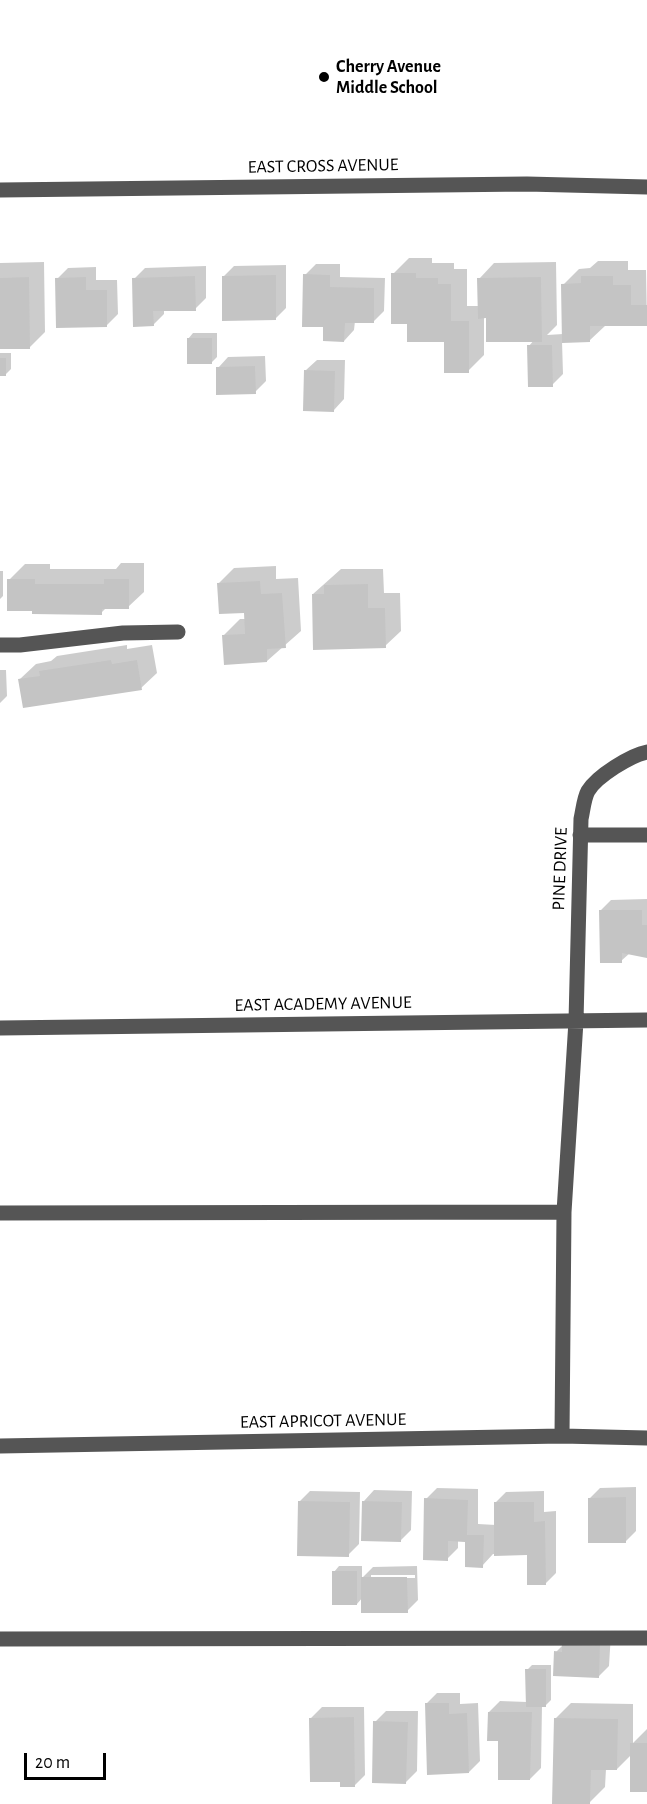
<!DOCTYPE html>
<html>
<head>
<meta charset="utf-8">
<style>
  body { margin:0 }
  #map { position:relative; width:647px; height:1804px; overflow:hidden; background:#fff; font-family:"Alegreya Sans",sans-serif }
  canvas { display:block }
  .scale { position:absolute; left:24px; top:1753px; width:82px; height:27px; box-sizing:border-box; border:3px solid #000; border-top:0; padding-left:8px; font-size:18px; line-height:21px; white-space:nowrap; color:#000; -webkit-text-stroke:4px #fff; paint-order:stroke }
</style>
</head>
<body>
<div id="map">
<canvas width="647" height="1804"></canvas>
<div class="scale">20 m</div>
</div>
<script>
const c = document.querySelector('canvas').getContext('2d');
c.lineJoin = 'round';
function fillPath(path, color) {
  c.fillStyle = color;
  c.fill(path, 'evenodd');
}
function trace(path, color, width, dash) {
  c.strokeStyle = color;
  c.lineWidth = width;
  c.lineCap = dash ? 'butt' : 'round';
  c.setLineDash(dash || []);
  c.stroke(path);
}
function write(font, color, halo, rows, align = 'center') {
  c.font = font + ' "Alegreya Sans",sans-serif';
  c.lineWidth = 5;
  c.setLineDash([]);
  c.textBaseline = 'middle';
  c.strokeStyle = halo;
  c.fillStyle = color;
  for (const [text, x, y, turn = 0] of rows) {
    c.save();
    c.translate(x, y);
    c.rotate((+turn || 0) * Math.PI / 180);
    c.textAlign = isNaN(turn) ? turn : align;
    if (halo) c.strokeText(text, 0, 0);
    c.fillText(text, 0, 0);
    c.restore();
  }
}
fillPath(new Path2D(`
  M409,258H432V263H454V269H467V306H479V279L494,263L556,262L557,325L547,335L563,334V285L579,269L590,268L598,261H628V270H646L647,324L606,325L589,341H562L563,374L552,385L529,346L534,340L487,317H484V355L468,371L446,341L409,322L393,274Z
  M44,262L45,332L29,348H0V263Z
  M316,264H340V277L385,278L384,311L373,322L355,321L354,330L344,341L325,326L305,275Z
  M286,265V308L275,319L223,277L234,266Z
  M206,266V298L195,309L164,310V314L153,325L134,279L145,268Z
  M96,267V280H117L118,314L107,325L57,279L68,268Z
  M193,333H217V357L212,362L188,339Z
  M0,353H11V369L6,374L0,375Z
  M265,356L266,381L255,392L218,368L228,357Z
  M317,360H345L344,399L334,410L306,370Z
  M121,563H144V592L128,607H107L101,613L33,609L9,580L25,564H50V569H116Z
  M276,566V579L298,578L301,631L267,661L224,635L240,619H246L245,611L218,584L234,568Z
  M341,569H383L384,593H400L401,631L385,646L313,594Z
  M0,571H3V596L0,599Z
  M127,645V649L152,645L157,673L141,688L20,679L36,664L51,661L57,656Z
  M0,670H6L7,696L0,703Z
  M647,899V957L630,953L621,961L600,911L611,900Z
  M636,1487V1531L626,1541L589,1499L600,1488Z
  M437,1488L478,1489V1524L496,1525L495,1503L506,1492L544,1491V1512L556,1511V1573L545,1584L528,1554H493L482,1566L467,1540H458V1548L447,1559L426,1499Z
  M374,1490L412,1491L411,1530L400,1541L364,1501Z
  M310,1491L360,1492L359,1544L348,1555L299,1502Z
  M339,1566H362V1578L373,1567L417,1566L418,1600L407,1611L363,1597L357,1604L334,1572ZM371,1575H415V1578H371Z
  M611,1633L609,1666L598,1677L556,1652L564,1644Z
  M532,1665H551V1700L546,1705H542L541,1768L530,1779L500,1740L489,1712L500,1701L527,1702V1670Z
  M437,1693H460V1704L478,1703L480,1761L469,1772L426,1704Z
  M571,1703L633,1704V1743L647,1729V1791L632,1754L617,1769H606L605,1787L589,1803L555,1719Z
  M322,1707H364L365,1775L354,1786L341,1780L311,1718Z
  M386,1711H418L417,1771L406,1782L375,1722Z`), '#0003');
fillPath(new Path2D(`
  M391,273H416V278H438V284H451V321H469V373H444V342H407V324H391Z
  M303,274L330,275V287L374,288V323H345L344,342L323,341V327H302Z
  M276,275V320L222,321V276Z
  M195,276L196,311H153L154,326L133,327L132,278Z
  M581,276H613V285H631V305H647V326H590V342L562,343L561,284L581,283Z
  M29,277L30,349H0V278Z
  M86,277V290H107V327L56,328L55,278Z
  M541,277L542,342H486V318L478,319L477,278Z
  M187,338H212V364H187Z
  M527,345H552L553,387H528Z
  M0,358H6V376H0Z
  M255,366L256,394L216,395V367Z
  M304,370L335,371L334,412L303,411Z
  M7,579H35V584H104V579H129V609H102V615L32,614V611H7Z
  M260,581L261,594L282,593L286,648L267,649V662L224,665L222,635L245,634L244,613L219,614L217,583Z
  M368,584V608H385L386,648L313,650L312,594H324V585Z
  M111,660L112,664L137,660L142,690L23,708L18,679L40,676L39,671Z
  M599,910H642V925H647V958L622,953V963H600Z
  M626,1497V1543H588V1498Z
  M424,1498L468,1500L467,1535H484L483,1568L465,1567V1542L448,1541V1561L423,1560Z
  M298,1501L350,1502L349,1557L297,1556Z
  M362,1501L402,1502L401,1542L361,1541Z
  M494,1502H534V1522L545,1521L546,1585H527V1555L494,1556Z
  M332,1571H357V1605H332Z
  M361,1577H407L408,1613H361Z
  M562,1642L600,1643L599,1678L553,1676L554,1651L562,1652Z
  M525,1669H546V1707H526Z
  M425,1703H449V1714L467,1713L469,1773L427,1775Z
  M488,1712H532L530,1780H498V1741H487Z
  M354,1717L355,1787H340V1782H310L309,1718Z
  M554,1718L618,1719L617,1770H591L590,1804H552Z
  M373,1721L408,1722L406,1784L372,1783Z
  M630,1743H647V1792H630Z`), '#c4c4c4');
trace(new Path2D(`
  M0,190L527,184L647,187
  M0,645H20L123,633L178,632
  M580,835H647
  M0,1028L647,1020
  M0,1213L564,1212
  M562,1436L564,1212L576,1021L581,819C583,810 584,798 588,791C597,776 631,755 647,752
  M0,1446L562,1436L647,1438
  M0,1639L647,1638`), '#555', 15);
for (const [x, y, r, color] of [
  [324,77,6,"#000"]
]) {
  const dot = new Path2D();
  dot.arc(x, y, r, 0, 2 * Math.PI);
  c.fillStyle = color;
  c.fill(dot);
  trace(dot, '#fff', 2);
}
write('bold 18px', '#000', '#fff', [
  ["Cherry Avenue",336,67],
  ["Middle School",336,88]
], 'left');
write('18px', '#000', '#fff', [
  ["EAST CROSS AVENUE",323,166,-1],
  ["PINE DRIVE",560,869,-88],
  ["EAST ACADEMY AVENUE",323,1004,-1],
  ["EAST APRICOT AVENUE",323,1421,-1]
]);
</script>
</body>
</html>
